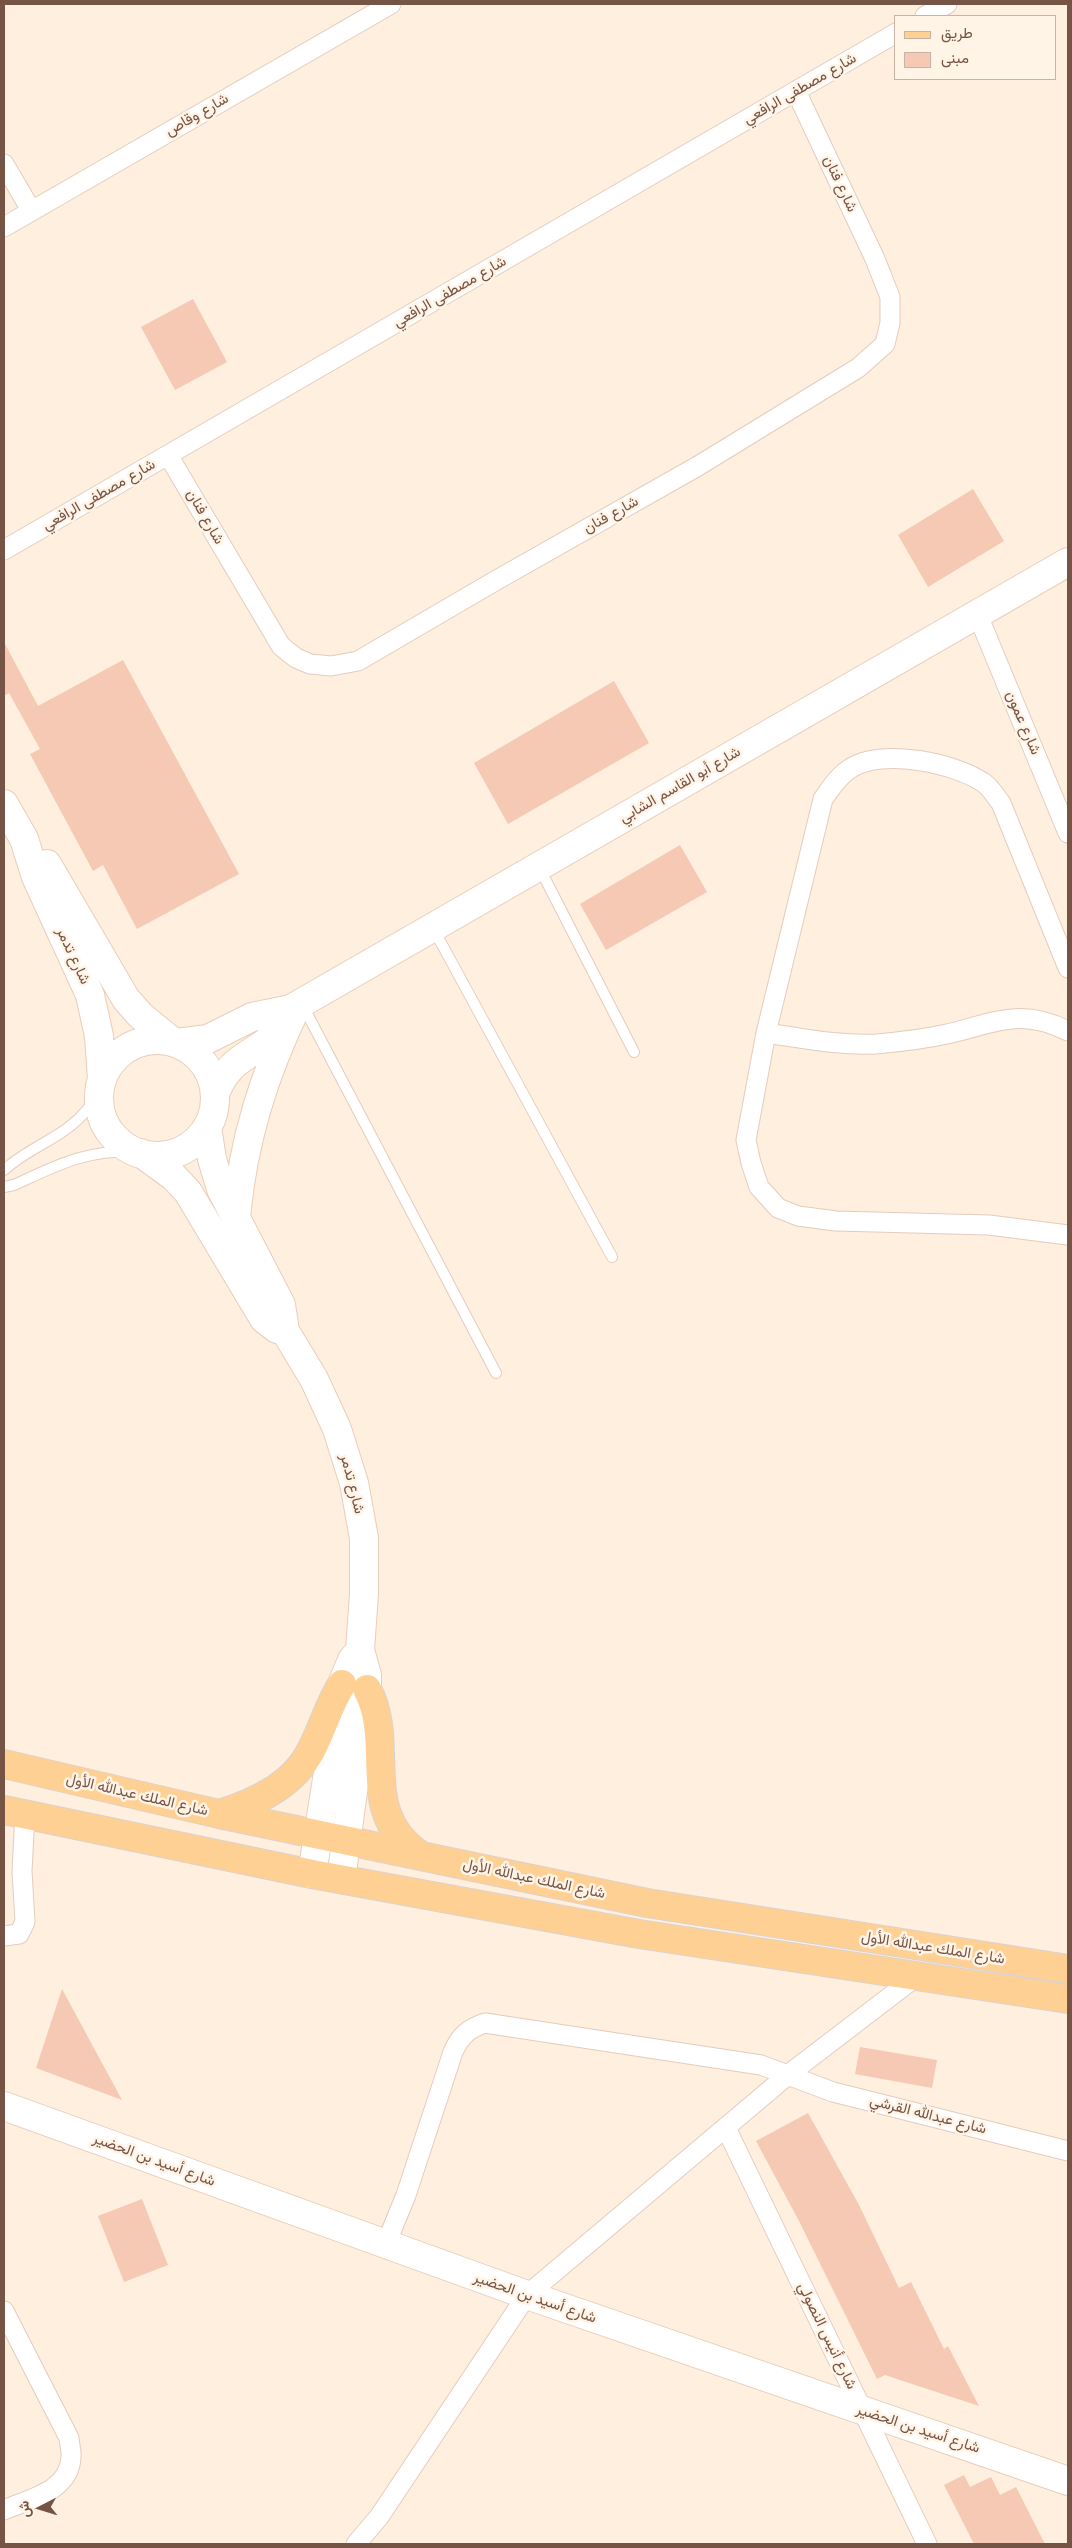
<!DOCTYPE html>
<html>
<head>
<meta charset="utf-8">
<style>
  body { margin:0 }
  #map { position:relative; width:1072px; height:2548px; overflow:hidden; background:#feefde; font-family:"Fira Sans",Vazirmatn,sans-serif }
  canvas { display:block }
  .frame { position:absolute; inset:0; border:5px solid #755345; pointer-events:none }
  .legend { position:absolute; left:894px; top:15px; width:162px; height:65px; box-sizing:border-box; background:#fff4e6; border:1px solid #c8b4a6; margin:0; padding:6px 9px; list-style:none; font-size:15px; color:#755345 }
  .legend li { display:flex; align-items:center; gap:10px; height:25px }
  .legend b { width:25px; border:1px solid #c8b4a6 }
  .north { position:absolute; left:15px; top:2483px; width:50px; height:50px; -webkit-text-stroke:4px #fff4e6; paint-order:stroke; rotate:265deg; font-size:14px; font-weight:700; line-height:20px; text-align:center; color:#755345 }
  .north::after { content:''; display:block; margin:auto; width:18px; height:22px; background:#755345; clip-path:polygon(50% 0,100% 100%,50% 72%,0 100%) }
</style>
</head>
<body>
<div id="map">
<canvas width="1072" height="2548"></canvas>
<div class="frame"></div>
<ul class="legend">
<li><b style="height:6px;background:#ffd094"></b>طريق</li>
<li><b style="height:14px;background:#f5c9b4"></b>مبنى</li>
</ul>
<div class="north">ش</div>
</div>
<script>
const c = document.querySelector('canvas').getContext('2d');
c.lineJoin = 'round';
function fillPath(path, color) {
  c.fillStyle = color;
  c.fill(path, 'evenodd');
}
function trace(path, color, width, dash) {
  c.strokeStyle = color;
  c.lineWidth = width;
  c.lineCap = dash ? 'butt' : 'round';
  c.setLineDash(dash || []);
  c.stroke(path);
}
function write(font, color, halo, rows, align = 'center') {
  c.font = font + ' "Fira Sans",Vazirmatn,sans-serif';
  c.lineWidth = 5;
  c.setLineDash([]);
  c.textBaseline = 'middle';
  c.strokeStyle = halo;
  c.fillStyle = color;
  for (const [text, x, y, turn = 0] of rows) {
    c.save();
    c.translate(x, y);
    c.rotate((+turn || 0) * Math.PI / 180);
    c.textAlign = isNaN(turn) ? turn : align;
    if (halo) c.strokeText(text, 0, 0);
    c.fillText(text, 0, 0);
    c.restore();
  }
}
fillPath(new Path2D(`
  M193,299L227,362L175,390L141,327Z
  M973,489L1004,541L928,587L898,535Z
  M4,642L38,706L123,660L239,874L137,929L103,865L93,871L30,754L40,749L9,693L4,696Z
  M614,681L649,743L508,824L474,763Z
  M680,845L707,892L606,950L580,904Z
  M62,1989L122,2100L36,2068Z
  M860,2047L937,2060L932,2088L855,2074Z
  M808,2113L859,2205L899,2288L911,2282L944,2349L948,2346L979,2406L885,2375L877,2379L799,2221L756,2141Z
  M142,2199L168,2265L124,2282L98,2216Z
  M964,2475L970,2487L991,2477L1000,2495L1016,2487L1045,2544H974L944,2485Z`), '#f5c9b4');
const lane = new Path2D(`
  M539,867L634,1052
  M433,928L612,1257
  M302,1004L496,1373
  M4,1170C39,1139 71,1139 99,1093
  M4,1187L14,1185C60,1164 83,1151 135,1151`);
const street = new Path2D(`
  M925,16L947,4
  M4,164L31,210
  M4,227L391,4
  M168,455L281,646L296,658L310,664L331,666L358,661L495,581L698,466L858,368L885,344L890,323V297L875,259L796,91
  M4,550L896,33
  M977,613L1068,833
  M1068,968L1001,803C996,797 991,788 984,783C955,763 883,748 851,768C839,775 831,788 823,799L766,1033L746,1140L751,1163L759,1187L778,1208L798,1216L836,1221L989,1225L1068,1235
  M766,1033C802,1038 839,1046 876,1044C899,1042 924,1039 947,1034C995,1023 1020,1007 1068,1031
  M4,1936L19,1934L25,1922L22,1871L25,1814
  M726,2128L927,2544
  M386,2244L406,2195L453,2052C460,2036 469,2028 485,2023L761,2065L833,2092L1068,2151
  M4,2311L69,2438C69,2444 72,2451 71,2457C70,2491 29,2499 4,2510
  M356,2544L379,2517L527,2295L789,2074L917,1976`);
const secondary = new Path2D(`
  M4,804L24,839L36,877L90,995L99,1036L102,1079
  M47,864L126,999L140,1015L173,1042
  M99 1098a58 58 0 1 1 116 0a58 58 0 1 1-116 0Z
  M177,1043L208,1039L252,1017L291,1009L1068,562
  M215,1095C229,1052 263,1055 284,1024
  M207,1127L212,1159L221,1189L281,1305L285,1331L314,1379L337,1429L354,1483L364,1538V1594L360,1650L367,1675V1689L341,1879
  M141,1153L174,1177L188,1192L264,1319L277,1329L285,1331
  M236,1217C243,1141 264,1074 297,1006
  M312,1874L342,1684L352,1660L360,1650
  M4,2106L527,2295L1068,2481`);
const primary = new Path2D(`
  M367,1689C397,1745 356,1812 420,1855
  M4,1764L219,1814L647,1903L1068,1969
  M4,1810L312,1874L639,1934L1068,1999
  M219,1814C252,1804 292,1786 309,1754C322,1731 328,1706 342,1684`);
trace(lane, '#e4ccbd', 12);
trace(street, '#e4ccbd', 21);
trace(secondary, '#eacdb9', 30);
trace(primary, '#dbd2cf', 30);
trace(lane, '#fff', 10);
trace(street, '#fff', 19);
trace(secondary, '#fff', 28);
trace(primary, '#ffd094', 28);
write('15px', '#755345', '#fff4e6', [
  ["شارع مصطفى الرافعي",800,89,-30],
  ["شارع وقاص",197,115,-30],
  ["شارع فنان",840,184,65],
  ["شارع مصطفى الرافعي",450,292,-30],
  ["شارع مصطفى الرافعي",99,495,-30],
  ["شارع فنان",611,515,-29],
  ["شارع فنان",205,517,60],
  ["شارع عمون",1023,723,67],
  ["شارع أبو القاسم الشابي",680,785,-30],
  ["شارع تدمر",73,956,65],
  ["شارع تدمر",352,1484,76],
  ["شارع الملك عبدالله الأول",137,1795,13],
  ["شارع الملك عبدالله الأول",534,1879,12],
  ["شارع الملك عبدالله الأول",933,1948,9],
  ["شارع عبدالله القرشي",928,2115,14],
  ["شارع أسيد بن الحضير",154,2160,20],
  ["شارع أسيد بن الحضير",535,2298,19],
  ["شارع أنيس النصولي",827,2336,64],
  ["شارع أسيد بن الحضير",918,2429,18]
]);
</script>
</body>
</html>
